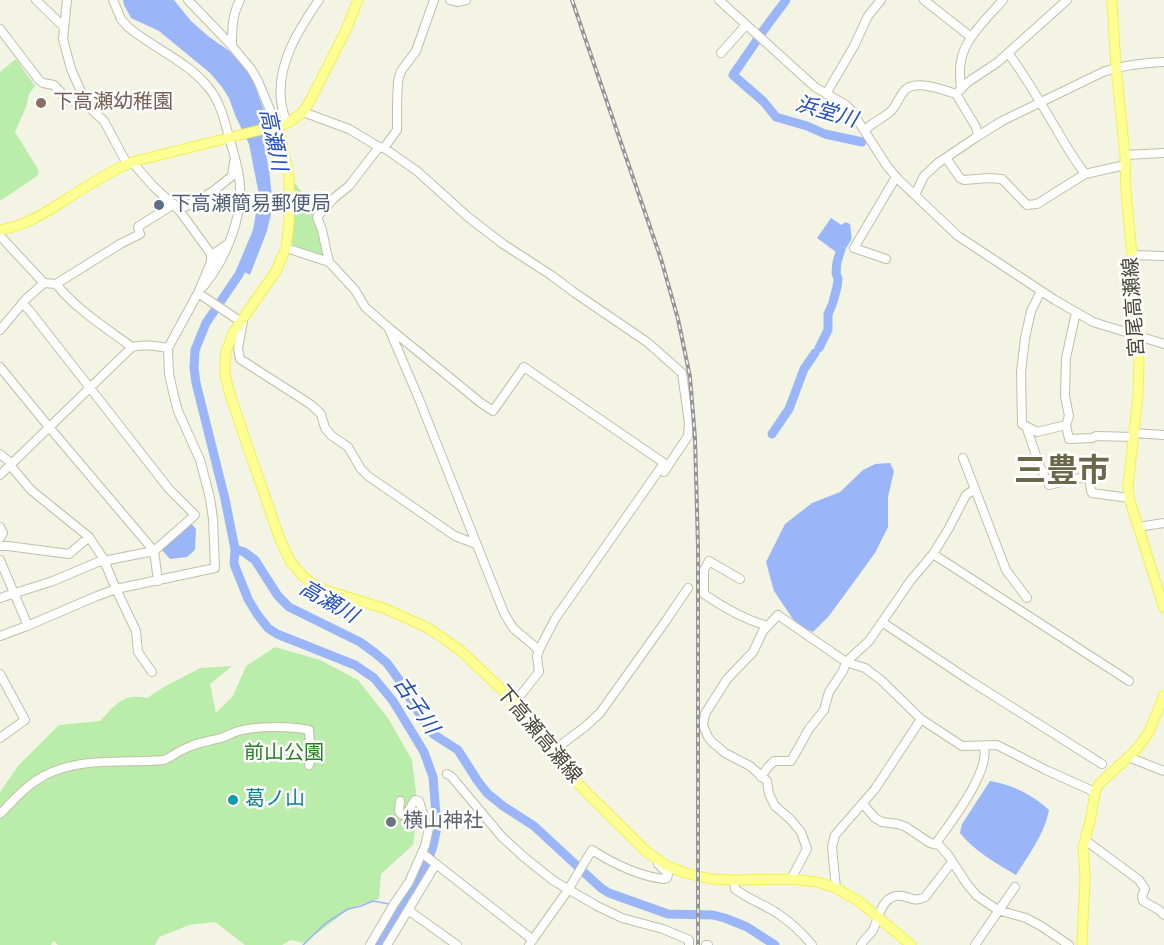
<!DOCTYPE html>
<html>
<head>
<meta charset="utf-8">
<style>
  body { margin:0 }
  canvas { display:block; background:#f4f4e5 }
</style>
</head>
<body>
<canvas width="1164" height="945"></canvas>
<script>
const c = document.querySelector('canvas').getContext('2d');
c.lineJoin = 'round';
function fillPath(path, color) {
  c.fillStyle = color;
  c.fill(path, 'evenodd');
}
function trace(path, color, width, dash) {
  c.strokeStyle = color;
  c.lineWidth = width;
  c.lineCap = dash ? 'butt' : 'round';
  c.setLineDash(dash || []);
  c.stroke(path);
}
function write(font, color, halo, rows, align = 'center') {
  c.font = font + ' Poppins,"Noto Sans JP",sans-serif';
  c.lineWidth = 5;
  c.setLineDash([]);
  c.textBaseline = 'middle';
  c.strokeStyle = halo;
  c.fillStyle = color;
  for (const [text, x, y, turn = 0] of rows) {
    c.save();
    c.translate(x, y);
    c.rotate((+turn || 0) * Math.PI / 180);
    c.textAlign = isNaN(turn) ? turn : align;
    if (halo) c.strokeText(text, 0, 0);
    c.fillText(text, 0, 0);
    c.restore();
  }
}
fillPath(new Path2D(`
  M16,59L35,86L29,94L26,107L15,132L39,171L37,176L0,201V72Z
  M293,181C314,205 318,228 325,258L289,243Z
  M275,647L320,660L358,680L388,718L412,760L418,808L413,845L381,874L379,899L350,908L304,943L291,940L282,945H245L215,922L189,925L159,937L155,945H58L54,941L51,945H0V792L18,766L59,725L100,721C116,705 122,693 147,698L164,687L200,668L232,666L210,684L216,713L233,696L246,666Z`), '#baeda9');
fillPath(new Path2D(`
  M123,0H174L191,21L208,36L228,50L244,65L251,76L267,118L268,123L263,139L269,169L272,197L271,214L267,231L250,275L237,268L253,230L259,195L249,144L235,115L229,98L222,87L210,73L159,31L131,18L124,5Z
  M831,218L843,226V238L836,252L817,238Z
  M890,463L894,471L888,497V527L875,553L829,616L813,632L797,625L774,591L766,562L785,524L812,503L840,492L863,470L875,464Z
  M191,523L196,529L195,550L187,557L170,559L161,549Z
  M990,781C1011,784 1033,795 1049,810C1045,833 1028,856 1016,875C996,863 974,851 960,833L962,824Z`), '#9ab6f8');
trace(new Path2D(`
  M303,945L326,923L348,909L361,906L373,901L389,904`), '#9ab6f8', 1.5);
trace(new Path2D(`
  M760,35L786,0
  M757,40L733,75L764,102L776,117L807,126L825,134L862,142
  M247,259L238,276L206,323L195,350L194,368L196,383L225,499L235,549L234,564L248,599L257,614L268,628L277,634L355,665L374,678L393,701L424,752L433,777L437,827L433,846L426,867L379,945
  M833,302L837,287L838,279L836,273L837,262L842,246L847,238L846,227
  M819,348L828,330V314L832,305
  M772,434L789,409L804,369L815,353
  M235,549L244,552L255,560L278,596L289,607L360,642L375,653L387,663L400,681L413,704L433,734L458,750L477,780L487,793L503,806L534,826L601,888L609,893L668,914L713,915L725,918L747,927L775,945`), '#9ab6f8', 9);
const minor = new Path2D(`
  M36,0L64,27
  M67,0L63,39L71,69L87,105
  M113,0L121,19L128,27C153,48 187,61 208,87C220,101 224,119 229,137C233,150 237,163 239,177C245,214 226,259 203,287
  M188,0L232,46L251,69L258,81L275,122L278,125
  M450,0L457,2L466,0
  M719,0L815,87L846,105L851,110L887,166L898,179L958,236L1055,300L1093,322L1164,344
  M924,0L971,37
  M0,29L39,80L43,83L54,85L68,100L87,105L93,111L104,121L127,164
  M232,46C232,30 232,15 240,0
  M721,53L746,25
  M1008,53C1027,78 1041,104 1057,130C1065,145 1075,160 1085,174
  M961,89C960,80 959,70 961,61C964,39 989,16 1003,0
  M826,94L854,46L868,16L881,0
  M956,94L968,82L998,62L1067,0
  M303,112L349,129L379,147L384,148L417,171L468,217L503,244L551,275L575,293L647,342L682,373L689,423L688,436L664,472
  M288,123C283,116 282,108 281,100C277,63 299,29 319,0
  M865,130C873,122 884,118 892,110C897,104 900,95 905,90C916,79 944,90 956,94L976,127L978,136
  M384,148L397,130V103L398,81L401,71L416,51L434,0
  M1125,155L1164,153
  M946,158L960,178L964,180L989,178L1002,179L1027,205L1037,204L1085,174L1125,165
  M915,195L924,176L938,163L975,138L1002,121L1103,72C1123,65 1143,63 1164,62
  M179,210L212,192L232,176L234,162
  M0,236L44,283L56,284L120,244L140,234L138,227L139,226L174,204
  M286,248L329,262L355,290L365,307L389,328L481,403L493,411L524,367L664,463L555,619L539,650L537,656L539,672L515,702
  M1132,255L1164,256
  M886,259L854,248L896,177
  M212,260L216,252L229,243
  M329,262L322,230L317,217L333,199L349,186L379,147
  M56,284C77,310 106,328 132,347
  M1041,291L1031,311L1025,338L1021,372L1022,424L1037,432L1066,425L1069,416L1065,396L1066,358L1076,312
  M198,293L240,321H243L238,349L240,359L310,404L321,414L325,428L332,436L348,447L361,469L368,476L455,536L476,544
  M389,329L419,399L504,613L513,628L539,650
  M0,330L26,299L44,283
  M0,367L49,427L154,551L158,581
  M1066,425L1069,439L1092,438L1096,436L1133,437
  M1026,426L1040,467L1049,485L1074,479L1089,477L1091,491L1092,493L1129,498
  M1134,433L1164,435
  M0,454L11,463
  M963,458L1006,570L1027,598
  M10,465L31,490L89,537L103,558L116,589L136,631L138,652L152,672
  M0,475L132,347C145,344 155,346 168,348
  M0,527L3,533L0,538
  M1138,527L1164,523
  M0,546H8L69,554L89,537
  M933,554L1129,681
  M0,560L28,626
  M740,579L709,561L704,570V594C724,608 744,619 767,626
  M0,598L53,581L98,562L154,551L195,515L169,489L29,310L22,303
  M882,622L972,682L1102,764
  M0,636L27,626L97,596L116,589L215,568L213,519L210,498L200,460L178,411L174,396L169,374L168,348L198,293L211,262V254L179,210L153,186L132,162
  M0,674L25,720L0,738
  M551,755L554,750L586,726L600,713L665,622L688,588
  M1128,757L1164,771
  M447,774L451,776L502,837L525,858L554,881L597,906L622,918L663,929L689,940V945
  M761,777L768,767L774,761H791L809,729L824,710L829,692L843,671L846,662L869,641L911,580L933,554L949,528L966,495L975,489
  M863,804L875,818L882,822L898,824L906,827L930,843L939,845L948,855L967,884L977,896L998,910L1026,918L1041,926L1069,945
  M0,814C11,803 21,791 34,782C71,755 121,764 164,760C173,756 180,750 189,747C199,742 210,741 221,738C227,736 232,733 238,731C257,726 290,726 309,730L311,757L309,765
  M1085,840L1139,880L1145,889L1142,896L1143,901L1159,910L1164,915
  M939,845L937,842C951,822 990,772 984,747L981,746
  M422,853L533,940
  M791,879L807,849L801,832L790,819L775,806L769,794L767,781L750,766L725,753L712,742L708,737L703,725L705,714L727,679L753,652L763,631L778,615L846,662L865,668L881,680L921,719L962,746L997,745L1046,770L1095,792
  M734,880L735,889C748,899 763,904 777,913C790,922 802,932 812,945
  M836,888L832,847L835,835L875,789L921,719
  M408,910L457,945
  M370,945L394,904L409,882L425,846L429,828L426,823L419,801L415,800C410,805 410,812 405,816L401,814L399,811L400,801
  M387,945L436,864
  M529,945L568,890L592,850C614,864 638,876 664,879L667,878L668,874L658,864
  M706,945H708
  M861,945C864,939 870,935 873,930C879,918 882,893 902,896C911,898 916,902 925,897L952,862
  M975,945L1015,887`);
const major = new Path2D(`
  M1112,0L1116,67L1125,155L1126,192L1132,255L1139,363L1138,394L1128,487L1130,501L1164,608
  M278,125L289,176V223L286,248L276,271L233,333L226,352L225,364V375L231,398L279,537L290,561L302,575L310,582L325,590L386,609L428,628L446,640L462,652L515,702L551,755L590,796L647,852L667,866L685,873L711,879L734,880L791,879L817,882L836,888L860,902L911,945
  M0,230C28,225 44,213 67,199C88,185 109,172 132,162L288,123L303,112L311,99L346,30L358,0
  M1082,945L1085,878L1083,847L1091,817L1095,792L1099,784L1134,752L1142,742L1149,732L1164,695`);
trace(minor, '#c1bfa6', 10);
trace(major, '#f0f056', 11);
trace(minor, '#fff', 8);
trace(major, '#feff93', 9);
const rail = new Path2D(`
  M572,0L661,259L678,319L690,377L695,438L698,547V945`);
trace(rail, '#959595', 4);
trace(rail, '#fff', 1.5, [4.5]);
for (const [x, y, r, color] of [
  [41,103,6,"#8d6e63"],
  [159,205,6,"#5c6f8a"],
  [233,800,6,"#0f9aa8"],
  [391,822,6,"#6b7280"]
]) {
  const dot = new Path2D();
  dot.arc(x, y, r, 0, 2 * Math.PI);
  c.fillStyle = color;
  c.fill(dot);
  trace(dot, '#fff', 2);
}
write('20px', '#785e54', '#fff', [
  ["下高瀬幼稚園",53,103]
], 'left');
write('20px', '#4e5e75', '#fff', [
  ["下高瀬簡易郵便局",171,205]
], 'left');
write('20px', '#474534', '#fff', [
  ["宮尾高瀬線",1135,307,-94],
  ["下高瀬高瀬線",538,735,50]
]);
write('20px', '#287f21', '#fff', [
  ["前山公園",284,754]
]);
write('20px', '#0d838f', '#fff', [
  ["葛ノ山",245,800]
], 'left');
write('20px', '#5b616d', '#fff', [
  ["横山神社",403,822]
], 'left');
write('italic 21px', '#214dbf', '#fff', [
  ["浜堂川",826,113,16],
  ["高瀬川",272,140,78],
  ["高瀬川",328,603,30],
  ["古子川",415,706,56]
]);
write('bold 32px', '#6b684a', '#fff', [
  ["三豊市",1062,473]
]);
</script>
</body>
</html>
